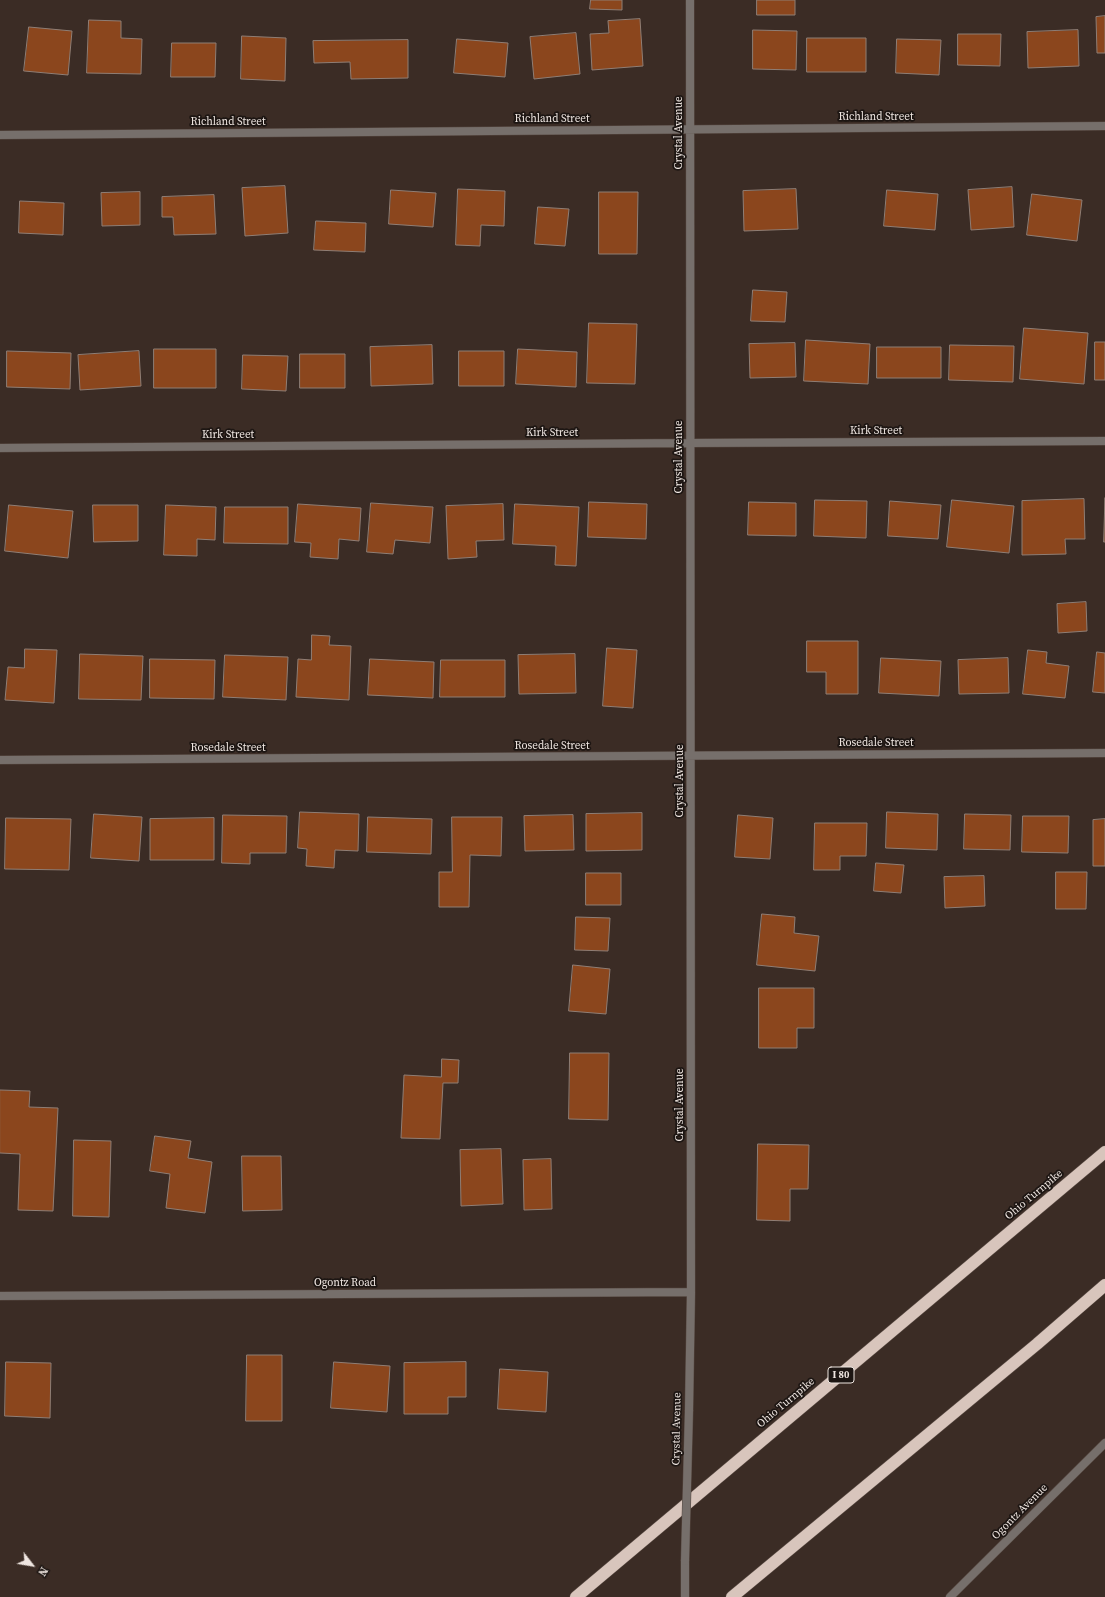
<!DOCTYPE html>
<html>
<head>
<meta charset="utf-8">
<style>
  body { margin:0 }
  #map { position:relative; width:1105px; height:1597px; overflow:hidden; background:#3b2c25; font-family:"Source Serif 4",serif }
  canvas { display:block }
  .north { position:absolute; left:12px; top:1545px; width:40px; height:40px; -webkit-text-stroke:3px #1d1613; paint-order:stroke; rotate:121deg; font-size:11px; font-weight:700; line-height:16px; text-align:center; color:#efe6e1 }
  .north::after { content:''; display:block; margin:auto; width:14px; height:18px; background:#efe6e1; clip-path:polygon(50% 0,100% 100%,50% 72%,0 100%) }
</style>
</head>
<body>
<div id="map">
<canvas width="1105" height="1597"></canvas>
<div class="north">N</div>
</div>
<script>
const c = document.querySelector('canvas').getContext('2d');
c.lineJoin = 'round';
function fillPath(path, color) {
  c.fillStyle = color;
  c.fill(path, 'evenodd');
}
function trace(path, color, width, dash) {
  c.strokeStyle = color;
  c.lineWidth = width;
  c.lineCap = dash ? 'butt' : 'round';
  c.setLineDash(dash || []);
  c.stroke(path);
}
function write(font, color, halo, rows, align = 'center') {
  c.font = font + ' "Source Serif 4",serif';
  c.lineWidth = 3.5;
  c.setLineDash([]);
  c.textBaseline = 'middle';
  c.strokeStyle = halo;
  c.fillStyle = color;
  for (const [text, x, y, turn = 0] of rows) {
    c.save();
    c.translate(x, y);
    c.rotate((+turn || 0) * Math.PI / 180);
    c.textAlign = isNaN(turn) ? turn : align;
    if (halo) c.strokeText(text, 0, 0);
    c.fillText(text, 0, 0);
    c.restore();
  }
}
const building = new Path2D(`
  M591,0H622V10L590,9Z
  M757,0H795V15H757Z
  M1105,16V53H1097L1096,17Z
  M640,19L643,66L592,70L590,34L609,33L608,21Z
  M89,20L121,21V38L142,39L141,74L87,73Z
  M29,27L72,31L68,75L24,71Z
  M753,30L797,31L796,70L753,69Z
  M1078,30L1079,66L1028,68L1027,32Z
  M576,33L580,74L534,79L530,37Z
  M958,34H1001L1000,66L958,65Z
  M242,36L286,38L285,81L241,79Z
  M807,38H866V72H807Z
  M457,39L508,43L505,77L454,73Z
  M897,39L941,40L939,75L896,73Z
  M408,40V78L351,79L350,62L314,63L313,41Z
  M172,43H216L215,77H171Z
  M285,186L288,233L245,236L242,188Z
  M1012,187L1014,227L971,230L968,190Z
  M458,189L505,191L504,226L481,225L480,246L456,245Z
  M796,189L798,229L744,231L743,191Z
  M391,190L436,193L433,227L389,224Z
  M887,190L938,194L935,230L884,226Z
  M140,192V225L102,226L101,193Z
  M599,192H638L637,254H599Z
  M1032,194L1082,200L1077,241L1027,235Z
  M214,195L216,234L174,235L173,217H162V197Z
  M20,201L64,203L63,235L19,233Z
  M538,207L569,209L565,246L535,244Z
  M316,221L366,223L365,252L314,250Z
  M753,290L787,292L785,322L751,321Z
  M589,323L637,324L635,384L587,383Z
  M1024,328L1088,333L1084,384L1020,379Z
  M806,340L870,344L868,384L804,381Z
  M1095,342H1105V380H1095Z
  M795,343L796,377L750,378L749,344Z
  M432,345L433,384L371,386L370,347Z
  M950,345L1014,346L1013,382L949,380Z
  M877,347H941V378H877Z
  M154,349H216V388H154Z
  M518,349L577,352L576,387L516,384Z
  M7,351L71,353L70,389L7,387Z
  M139,351L141,386L80,390L78,355Z
  M459,351H504V386H459Z
  M300,354H345V388H300Z
  M243,355L288,356L286,391L242,389Z
  M1105,498V542H1104Z
  M1084,499L1085,539H1065L1066,554L1022,555V501Z
  M815,500L867,501L866,538L814,536Z
  M952,500L1014,506L1009,553L947,547Z
  M890,501L941,505L938,539L888,536Z
  M589,502L647,504L646,539L588,537Z
  M749,502L796,503V536L748,535Z
  M371,503L433,507L430,543L395,540L393,554L367,552Z
  M298,504L361,508L359,541L339,539L338,559L310,557L311,543L295,542Z
  M503,504L504,540L476,541L477,557L448,559L446,506Z
  M515,504L579,507L576,566L555,565L556,546L513,544Z
  M9,505L73,511L68,558L5,551Z
  M93,505H138V541L94,542Z
  M166,505L216,507L215,540L197,539V556L164,555Z
  M225,507H288V544L224,543Z
  M1086,602L1087,631L1058,633L1057,604Z
  M312,635L330,636L329,645L351,646L349,700L296,697L298,659L311,660Z
  M807,641H858V694H826V672H807Z
  M607,648L637,650L633,708L603,706Z
  M25,649L57,650L54,703L5,700L8,667L24,668Z
  M1028,650L1047,652L1046,663L1069,666L1065,698L1023,694Z
  M1097,652L1105,653V693L1093,692Z
  M80,654L143,656L141,700L79,699Z
  M575,654L576,693L519,694L518,655Z
  M225,655L288,657L286,700L223,697Z
  M881,658L941,661L939,696L879,693Z
  M1008,658L1009,693L959,694L958,660Z
  M150,659L215,660L214,699L150,698Z
  M370,659L434,662L433,698L368,695Z
  M441,660H505V697H440Z
  M300,812L359,814L358,851L335,850L334,868L306,866L307,849L298,848Z
  M887,812L938,814L937,850L886,848Z
  M642,813V850L586,851V814Z
  M94,814L142,817L139,861L91,858Z
  M965,814L1011,815L1010,850L964,849Z
  M223,815L287,816L286,853H250V864L222,863Z
  M573,815L574,850L525,851L524,816Z
  M738,815L773,818L770,859L735,857Z
  M1023,816H1069L1068,853L1022,852Z
  M368,817L432,819L431,854L367,852Z
  M452,817H502L501,856L470,855L469,907H439V872H452Z
  M6,818L71,819L69,870L5,869Z
  M214,818V860H150V819Z
  M1105,819V866H1093V820Z
  M815,823H867L866,856H840V870H814Z
  M876,863L904,865L901,893L874,891Z
  M1056,872H1087L1086,909H1056Z
  M586,873H621V905H586Z
  M984,876L985,906L945,908L944,877Z
  M762,914L795,917L794,933L819,936L815,971L757,965Z
  M576,917L610,918L608,951L575,950Z
  M573,965L610,969L606,1014L569,1011Z
  M759,988H814V1028H797V1048H759Z
  M570,1053H609L608,1120L569,1119Z
  M442,1059L459,1060L458,1083H443L440,1139L401,1138L404,1075L441,1077Z
  M0,1090L30,1091L29,1107L58,1108L53,1211L18,1210L20,1154L0,1153Z
  M155,1136L191,1141L188,1158L212,1162L205,1213L166,1208L170,1174L150,1171Z
  M74,1140L111,1141L109,1217L73,1216Z
  M758,1144L809,1145L808,1189H790V1221L757,1220Z
  M501,1149L503,1204L461,1206L460,1150Z
  M242,1156H281L282,1210L243,1211Z
  M551,1159L552,1209L524,1210L523,1160Z
  M247,1355H282V1421H246Z
  M6,1362L51,1363L50,1418L5,1416Z
  M334,1362L390,1366L387,1412L331,1408Z
  M466,1362V1397H448V1414H404V1363Z
  M500,1369L548,1372L546,1412L498,1409Z`);
fillPath(building, '#8b461d');
trace(building, '#8f7e75', 1);
const minor = new Path2D(`
  M0,135L1105,126
  M0,448L690,443L1105,441
  M0,760L1105,753
  M0,1296L691,1292
  M689,1410L691,1292L690,0
  M685,1561V1597
  M950,1597L1105,1443`);
const motorway = new Path2D(`
  M576,1597L1105,1152
  M732,1597L1037,1344L1105,1285`);
trace(minor, '#584a43', 9);
trace(motorway, '#584a43', 13);
trace(minor, '#766f6b', 8);
trace(motorway, '#d8c5bc', 12);
const minorBridge = new Path2D(`
  M685,1561L689,1410`);
trace(minorBridge, '#584a43', 9, []);
trace(minorBridge, '#766f6b', 8);
for (const [x, y, w] of [
  [841,1375,26]
]) {
  const box = new Path2D();
  box.roundRect(x - w / 2, y - 8, w, 16, 3);
  c.fillStyle = '#1d1613';
  c.fill(box);
  trace(box, '#efe6e1', 1);
}
write('bold 10px', '#efe6e1', null, [
  ["I 80",841,1375]
]);
write('11px', '#efe6e1', '#1d1613', [
  ["Richland Street",876,117],
  ["Richland Street",552,119],
  ["Richland Street",228,122],
  ["Crystal Avenue",679,133,-90],
  ["Kirk Street",876,431],
  ["Kirk Street",552,433],
  ["Kirk Street",228,435],
  ["Crystal Avenue",679,457,-90],
  ["Rosedale Street",876,743],
  ["Rosedale Street",552,746],
  ["Rosedale Street",228,748],
  ["Crystal Avenue",680,781,-90],
  ["Crystal Avenue",680,1105,-90],
  ["Ohio Turnpike",1034,1195,-40],
  ["Ogontz Road",345,1283],
  ["Ohio Turnpike",786,1403,-40],
  ["Crystal Avenue",677,1429,-89],
  ["Ogontz Avenue",1020,1512,-45]
]);
</script>
</body>
</html>
